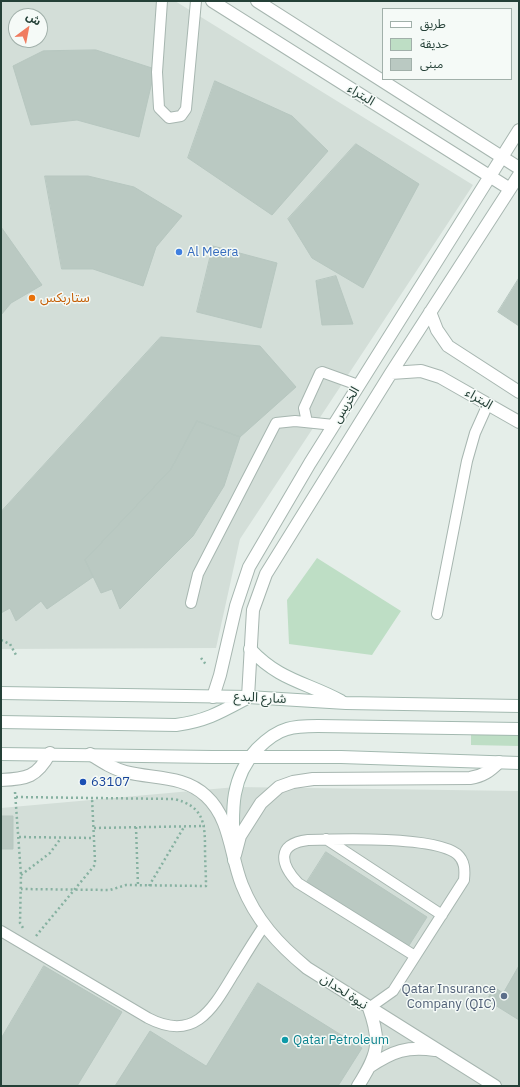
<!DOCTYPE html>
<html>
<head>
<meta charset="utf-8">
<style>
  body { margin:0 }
  #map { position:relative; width:520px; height:1087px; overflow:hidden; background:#e5eee9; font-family:"IBM Plex Sans","Noto Sans Arabic",sans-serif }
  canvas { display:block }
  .frame { position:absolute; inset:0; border:2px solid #244037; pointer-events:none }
  .legend { position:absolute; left:382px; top:8px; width:130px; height:72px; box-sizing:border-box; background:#f5faf7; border:1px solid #a1b0aa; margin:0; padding:5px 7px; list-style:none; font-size:12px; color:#244037 }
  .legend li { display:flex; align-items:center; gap:8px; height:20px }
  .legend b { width:20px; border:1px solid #a1b0aa }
  .north { position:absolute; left:8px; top:8px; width:40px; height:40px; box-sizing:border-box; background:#f5faf7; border:1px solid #a1b0aa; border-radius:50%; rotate:32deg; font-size:11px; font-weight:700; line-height:16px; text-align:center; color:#244037 }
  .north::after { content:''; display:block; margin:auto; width:14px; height:18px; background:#f07c60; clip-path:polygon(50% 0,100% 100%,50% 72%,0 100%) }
</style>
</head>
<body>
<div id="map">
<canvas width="520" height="1087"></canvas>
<div class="frame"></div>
<ul class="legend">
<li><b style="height:5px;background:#fff"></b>طريق</li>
<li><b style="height:11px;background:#bedec5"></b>حديقة</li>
<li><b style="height:11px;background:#bac9c2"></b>مبنى</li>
</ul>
<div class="north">ش</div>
</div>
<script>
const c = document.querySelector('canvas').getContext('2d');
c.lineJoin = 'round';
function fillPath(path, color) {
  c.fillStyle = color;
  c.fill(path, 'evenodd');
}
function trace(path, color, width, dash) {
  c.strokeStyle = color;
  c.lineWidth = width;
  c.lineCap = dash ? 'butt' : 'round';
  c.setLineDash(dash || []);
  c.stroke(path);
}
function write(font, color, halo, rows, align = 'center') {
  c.font = font + ' "IBM Plex Sans","Noto Sans Arabic",sans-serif';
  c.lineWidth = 3;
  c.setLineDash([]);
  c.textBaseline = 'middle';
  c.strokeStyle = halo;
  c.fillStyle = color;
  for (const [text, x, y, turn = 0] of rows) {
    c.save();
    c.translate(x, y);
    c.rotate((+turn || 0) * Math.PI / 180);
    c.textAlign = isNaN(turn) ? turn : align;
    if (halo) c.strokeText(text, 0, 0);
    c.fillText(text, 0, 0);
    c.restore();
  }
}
fillPath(new Path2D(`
  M1,1H175L473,185L240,539L216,648L1,649ZM16,16H40V40H16Z
  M236,787L519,791V1086H1V808Z`), '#d3ded8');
fillPath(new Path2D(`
  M317,558L401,611L372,655L289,644L287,600Z
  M471,724L519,725V746L471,745Z`), '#bedec5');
const building = new Path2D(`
  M96,50L155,69L139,137L77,120L31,125L13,66L43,51Z
  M215,81L292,116L328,151L272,215L188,158Z
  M356,144L419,184L363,288L312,258L288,219Z
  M45,176H88L134,187L182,216L156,247L143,286L93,269H62Z
  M1,227L42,285L11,303L1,315Z
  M213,246L277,263L261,328L197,312Z
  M336,276L353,324L322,325L316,281Z
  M519,278V326L498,312Z
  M161,337L260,346L296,387L240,437L197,421L171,469L85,560L93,577L47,609L41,601L16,621L10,608L1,613V512Z
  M197,421L240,437L224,486L193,536L120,609L112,589L101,593L85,560L171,469Z
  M1,816H13V849H1Z
  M326,852L427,917L408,947L307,882Z
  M44,966L122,1012L77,1086H5L1,1084V1039Z
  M519,966V1020L487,1000L494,987L503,993Z
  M258,983L362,1048L338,1086H115L150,1031L206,1066Z`);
fillPath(building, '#bac9c2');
trace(building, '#b7c7c0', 1);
const lane = new Path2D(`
  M162,1L157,72L159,108L169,118L181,116L186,109L196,1
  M307,422L304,408L320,373L322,372L358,385
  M191,603L198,574L276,423L295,421L334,425
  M437,614L467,461L475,433L488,404
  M326,839L442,915
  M1,931L148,1018C194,1042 212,1010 233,975C243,959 253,942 264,926
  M369,1008L393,991L464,880C465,870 465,861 457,854C434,836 340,839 308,840C276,844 280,864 298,883L415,956`);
const street = new Path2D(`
  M212,1L510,189
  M257,1L519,168
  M430,312L437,330L448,346L519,392
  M391,373L421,371L440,377L519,422
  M213,697L220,675L236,606L249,567L310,463L519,130
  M248,697L253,610L266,574L391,373L519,175
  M90,754C101,761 113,769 126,772C153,779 184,775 206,796C231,819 230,855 242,885C256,920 278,944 307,968L495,1086
  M1,780C27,779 37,777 50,753
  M235,855L240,836L261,803L279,787L293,782L313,779L470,778C483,776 490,771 499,762
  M369,1067C393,1051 407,1046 435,1050
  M358,1086C377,1055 382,1044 369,1008`);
const secondary = new Path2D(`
  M250,649C280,681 306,682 341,701
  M1,693L248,697L346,703L519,706
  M1,722L176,725C206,721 221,712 247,698
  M1,754L212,757H341L519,763
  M234,860C233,818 227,782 257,749C265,741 276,732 287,729C296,726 308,726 318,726L519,729`);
trace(lane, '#a7b6b0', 12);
trace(street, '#a7b6b0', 14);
trace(secondary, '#a3b9b0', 14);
trace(new Path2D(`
  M1,640L10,644L16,655
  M201,658L207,666
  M15,792L21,875L20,923L23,928
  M16,797L174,799C203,806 205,822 205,848C205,861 206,874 206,886L126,885L110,890L21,889
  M136,827L138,886
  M94,828L205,826
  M19,837L94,838
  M21,875L50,853L61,838
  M149,886L184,827
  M36,936L94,866L95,861L92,798`), '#86b1a1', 2.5, [2, 3]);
trace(lane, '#fff', 10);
trace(street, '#fff', 12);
trace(secondary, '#fff', 12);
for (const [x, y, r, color] of [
  [179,252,4,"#3f7fe0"],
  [32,298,4,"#e8710a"],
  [83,782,4,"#1a4fb4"],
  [504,996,4,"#5c6f8a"],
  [285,1040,4,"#0f9aa8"]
]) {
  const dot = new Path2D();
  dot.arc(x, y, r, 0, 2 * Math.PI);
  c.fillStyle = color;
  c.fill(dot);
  trace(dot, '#f5faf7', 1.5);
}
write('13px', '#244037', '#f5faf7', [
  ["البتراء",361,95,32],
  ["البتراء",479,399,31],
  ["الخريس",346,405,-59],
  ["شارع البدع",260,698,3],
  ["نيوة لحدان",344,992,33]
]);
write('13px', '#366cbe', '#f5faf7', [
  ["Al Meera",187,252]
], 'left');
write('13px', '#c56008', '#f5faf7', [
  ["ستاربكس",40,298]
], 'left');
write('13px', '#164399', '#f5faf7', [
  ["63107",91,782]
], 'left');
write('13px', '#4e5e75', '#f5faf7', [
  ["Qatar Insurance",496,989],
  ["Company (QIC)",496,1004]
], 'right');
write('13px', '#0d838f', '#f5faf7', [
  ["Qatar Petroleum",293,1040]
], 'left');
</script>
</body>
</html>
